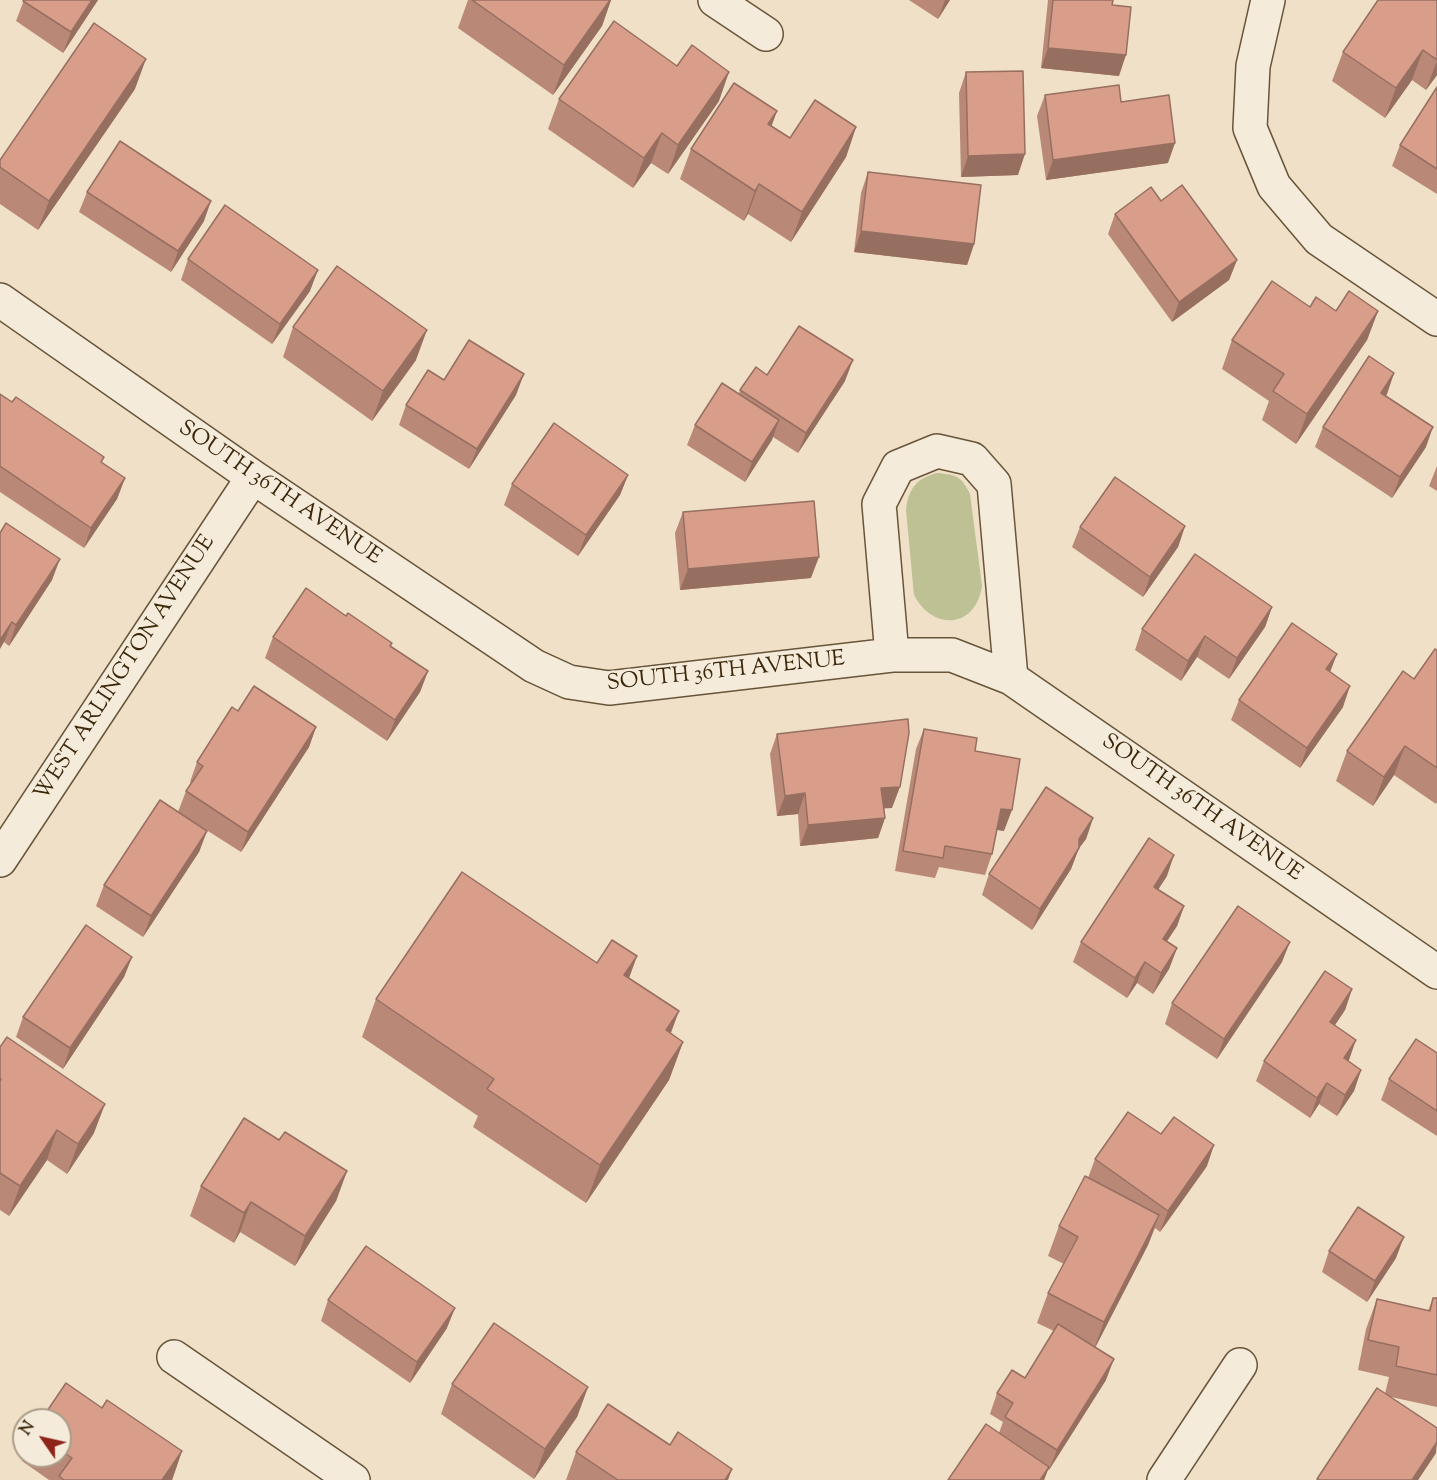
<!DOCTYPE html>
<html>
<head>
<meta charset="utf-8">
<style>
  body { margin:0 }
  #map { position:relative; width:1437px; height:1480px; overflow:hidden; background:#efe0c7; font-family:"Sorts Mill Goudy",serif }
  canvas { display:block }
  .north { position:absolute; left:12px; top:1408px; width:60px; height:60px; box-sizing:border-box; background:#f5ebdb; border:2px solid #ab9d87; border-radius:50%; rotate:304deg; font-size:16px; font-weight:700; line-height:24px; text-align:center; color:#3b270a }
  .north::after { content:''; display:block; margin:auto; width:21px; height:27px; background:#8f2418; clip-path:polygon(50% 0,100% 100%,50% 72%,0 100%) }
</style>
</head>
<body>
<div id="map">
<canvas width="1437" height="1480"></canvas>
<div class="north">N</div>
</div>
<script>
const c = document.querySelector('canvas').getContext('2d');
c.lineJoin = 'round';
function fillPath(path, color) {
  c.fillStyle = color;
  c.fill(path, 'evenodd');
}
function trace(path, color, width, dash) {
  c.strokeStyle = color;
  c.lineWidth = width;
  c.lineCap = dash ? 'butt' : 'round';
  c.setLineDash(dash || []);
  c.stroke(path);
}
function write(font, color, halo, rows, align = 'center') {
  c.font = font + ' "Sorts Mill Goudy",serif';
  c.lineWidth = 4.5;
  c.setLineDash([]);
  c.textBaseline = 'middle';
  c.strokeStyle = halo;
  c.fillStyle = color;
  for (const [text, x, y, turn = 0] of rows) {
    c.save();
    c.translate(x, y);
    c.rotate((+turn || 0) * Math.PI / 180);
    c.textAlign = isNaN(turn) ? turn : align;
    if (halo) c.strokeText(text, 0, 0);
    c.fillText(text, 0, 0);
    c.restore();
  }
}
fillPath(new Path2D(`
  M937,473C957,475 961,476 970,494L982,586C976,628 933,632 914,595L906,510C908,489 917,478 937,473Z`), '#bdc193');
const street = new Path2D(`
  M715,0L766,34
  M1268,0L1253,66L1250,128L1274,186L1319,239L1437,319
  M0,300L253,477L534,666L569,682L609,688L892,655H952L1011,678L1437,972
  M892,655L879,504L898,467L937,451L972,459L994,484L1011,678
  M0,860L253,477
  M174,1357L353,1480
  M1164,1480L1240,1365`);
trace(street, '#685539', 36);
trace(street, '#f5ebdb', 33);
fillPath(new Path2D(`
  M24,0H98L63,53L16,21Z
  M468,0H611L602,26L553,95L458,28Z
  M909,0H950L938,19Z
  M1048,0H1113L1112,5L1119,76L1041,68Z
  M1437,0V75L1426,90L1412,80L1385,118L1332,81L1343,52Z
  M966,72L1018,175L961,177L959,93Z
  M1437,87V194L1392,166L1400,145Z
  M135,89L38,230L0,204V160Z
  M1045,95L1121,102L1168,163L1046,180L1037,116Z
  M559,99L719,101L668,174L651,163L633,188L548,129Z
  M777,111L771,126L790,138L856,127L846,157L791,242L748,214L744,221L680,179L691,149Z
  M868,172L974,244L967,265L854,252L861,193Z
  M87,192L204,221L171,272L79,212Z
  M1161,201L1237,260L1229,280L1172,322L1108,234L1115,214Z
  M188,259L310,291L272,344L181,280Z
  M1310,307L1336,311H1378L1367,340L1296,444L1262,420L1269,401L1222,369L1232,340Z
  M293,327L416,360L372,421L283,357Z
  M1394,373L1386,396L1426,447L1392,498L1315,447L1323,427Z
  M767,375L845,381L798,453L773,437L745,482L687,445L695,425L739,394L740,390Z
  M0,394L125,478L117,499L84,548L0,492Z
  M516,395L469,469L399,425L406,405Z
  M1437,466V491L1429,486Z
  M628,475L620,495L578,556L504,505L512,484Z
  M683,512L811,578L680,590L675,533Z
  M1185,526L1178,547L1143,597L1072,547L1080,527Z
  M0,533L52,580L9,646L4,642Z
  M1272,607L1265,627L1229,679L1197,657L1181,681L1135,650L1142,629Z
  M273,637L391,646L428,671L420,692L387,741L265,658Z
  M1437,650V802L1436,804L1394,775L1373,806L1336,781L1347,751L1414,679Z
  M1330,672L1343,707L1300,768L1231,720L1239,700Z
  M316,727L309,747L241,852L178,812L186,791L191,783L190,782L197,762Z
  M924,729L975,751L1004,831L997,830L992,854L985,875L939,867L935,878L895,871L916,749Z
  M777,734L892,808H884L885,818L878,838L800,846L798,814L777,816L770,754Z
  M1093,818L1086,839L1079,848L1071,869L1032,930L982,895L989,874Z
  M207,831L199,852L143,937L96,906L104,885Z
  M1167,876L1158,889L1184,906L1177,926L1167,941L1177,948L1169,969L1153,994L1137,983L1127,998L1073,962L1081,942Z
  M637,956L629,978L671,1033L683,1042L669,1080L586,1203L473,1127L478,1116L362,1037L376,999Z
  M132,957L124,977L63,1069L16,1037L23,1017Z
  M1282,962L1217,1059L1165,1024L1172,1003Z
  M1352,989L1345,1010L1335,1025L1349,1060L1348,1061L1361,1070L1354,1091L1337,1116L1319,1104L1310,1118L1256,1081L1264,1061Z
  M0,1047L94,1133L67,1174L47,1160L9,1216L0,1210Z
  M1437,1053V1136L1381,1100L1389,1079Z
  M279,1140L347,1171L336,1201L295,1266L240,1232L234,1243L190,1216L201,1186Z
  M1095,1159L1207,1166L1160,1232L1155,1228L1148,1245L1095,1347L1106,1380L1049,1470H1048L1044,1480H948L999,1433L1003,1422L990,1414L997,1393L1025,1378L1054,1331L1037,1323L1048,1293L1064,1264L1048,1256L1059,1226L1088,1178Z
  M1329,1251L1396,1258L1367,1302L1322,1272Z
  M1433,1298H1437V1407L1391,1397L1436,1453L1418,1480H1317L1377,1388L1385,1394L1389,1377L1358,1370L1366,1329L1377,1299L1428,1311Z
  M328,1300L447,1328L410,1383L321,1321Z
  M452,1384L588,1387L577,1417L534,1479L441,1414Z
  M102,1408L182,1451L172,1480H49L22,1461L24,1455L60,1456V1420Z
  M670,1445L728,1480H566L576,1452Z`), '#ba8877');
fillPath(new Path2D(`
  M92,0H98L63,53L71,32Z
  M610,0H611L602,26L553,95L564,65Z
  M945,0H950L938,19Z
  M1048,48L1126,55L1119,76L1041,68Z
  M1423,50L1412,80L1385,118L1396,88Z
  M146,59L135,89L38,230L49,201Z
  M1437,61V75L1426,90Z
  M729,72L719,101L668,174L678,145Z
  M777,111L766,141L768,124Z
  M856,127L846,157L791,242L802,212Z
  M662,133L651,163L633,188L644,158Z
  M1175,143L1168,163L1046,180L1053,160Z
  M1025,154L1018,175L961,177L968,156Z
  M759,184L748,214L744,221L755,191Z
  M211,201L204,221L171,272L178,251Z
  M861,231L974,244L967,265L854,252Z
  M1237,260L1229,280L1172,322L1179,302Z
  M318,270L310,291L272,344L280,324Z
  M1378,311L1367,340L1296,444L1307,414Z
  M427,330L416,360L372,421L383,391Z
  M853,360L845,381L798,453L806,433Z
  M1394,373L1387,394L1374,413L1381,393Z
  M524,374L516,395L469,469L477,449Z
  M779,420L772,440L745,482L752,462Z
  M1433,427L1426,447L1392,498L1400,477Z
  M628,475L620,495L578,556L586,535Z
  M125,478L117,499L84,548L91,528Z
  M1185,526L1178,547L1143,597L1150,577Z
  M819,557L811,578L680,590L688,569Z
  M60,559L52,580L9,646L16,625Z
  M1272,607L1265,627L1229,679L1237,658Z
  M12,622L4,642L0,649V640Z
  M1205,636L1197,657L1181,681L1188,661Z
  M1337,654L1329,675L1326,669Z
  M428,671L420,692L387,741L395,720Z
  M1350,686L1343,707L1300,768L1307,748Z
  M316,727L309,747L241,852L248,832Z
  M1405,746L1394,775L1373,806L1384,777Z
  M900,787L892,808L873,809L881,788Z
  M805,793L798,814L777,816L785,796Z
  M1001,809L1012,810L1004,831L993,829Z
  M885,818L878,838L800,846L808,825Z
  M1093,818L1086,839L1071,859L1079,839Z
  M207,831L199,852L143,937L151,916Z
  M1079,848L1071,869L1032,930L1040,909Z
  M1174,855L1167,876L1147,907L1154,887Z
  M1184,906L1177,926L1155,959L1163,939Z
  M1290,942L1282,962L1217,1059L1224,1039Z
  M1177,948L1169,969L1153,994L1161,973Z
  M637,956L623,994L624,975Z
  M132,957L124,977L63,1069L70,1048Z
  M1145,962L1137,983L1127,998L1135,978Z
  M1352,989L1345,1010L1323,1043L1330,1022Z
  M679,1011L665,1049L666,1030Z
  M1356,1040L1349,1060L1336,1079L1344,1058Z
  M683,1042L669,1080L586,1203L600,1165Z
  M1361,1070L1354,1091L1337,1116L1345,1095Z
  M1327,1083L1319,1104L1310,1118L1317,1098Z
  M105,1104L94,1133L67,1174L78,1144Z
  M57,1130L47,1160L9,1216L20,1186Z
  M1214,1145L1207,1166L1160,1232L1168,1211Z
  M347,1171L336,1201L295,1266L305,1236Z
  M251,1202L240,1232L234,1243L244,1213Z
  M1159,1215L1148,1245L1093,1352L1104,1322Z
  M1404,1237L1396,1258L1367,1302L1375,1281Z
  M455,1308L447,1328L410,1383L417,1362Z
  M1114,1359L1106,1380L1049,1470L1057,1450Z
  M588,1387L577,1417L534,1479L545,1449Z
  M1437,1442L1436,1453L1418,1480H1412Z
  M182,1451L172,1480H162Z
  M1049,1467L1044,1480H1040Z
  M732,1469L728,1480H725Z`), '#976f61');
const building = new Path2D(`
  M24,0H92L71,32L23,1Z
  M472,0H610L564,65Z
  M1053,0H1113L1112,5L1131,7L1126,55L1048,48Z
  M1378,0H1437V60L1423,50L1396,88L1343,52Z
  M614,21L677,66L692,45L729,72L678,145L662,133L644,158L559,99Z
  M94,23L146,59L49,201L0,167V160Z
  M1023,71L1025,154L968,156L966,72Z
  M734,83L777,111L768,124L790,138L815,100L856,127L802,212L759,184L755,191L691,149Z
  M1119,85L1121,102L1169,95L1175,143L1053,160L1045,95Z
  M1437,87V169L1400,145Z
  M120,141L211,201L178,251L87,192Z
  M868,172L981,185L974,244L861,231Z
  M1182,185L1237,260L1179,302L1115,214L1151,187L1161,201Z
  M225,205L318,270L280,324L188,259Z
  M337,266L427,330L383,391L293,327Z
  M1272,281L1310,307L1316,297L1336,311L1349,291L1378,311L1307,414L1273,391L1284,374L1232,340Z
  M799,326L853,360L806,433L740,390L756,367L767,375Z
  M469,340L524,374L477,449L406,405L428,370L444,380Z
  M1369,356L1394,373L1381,393L1433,427L1400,477L1323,427Z
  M722,383L779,420L752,462L695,425Z
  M0,394L12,402L16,397L104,457L101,462L125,478L91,528L0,466Z
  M554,423L628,475L586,535L512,484Z
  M1115,477L1185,526L1150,577L1080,527Z
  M814,501L819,557L688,569L683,512Z
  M6,523L60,559L16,625L12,622L0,640V533Z
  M1195,554L1272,607L1237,658L1205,636L1188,661L1142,629Z
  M306,588L346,616L348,613L392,643L390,646L428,671L395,720L273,637Z
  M1292,623L1337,654L1326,669L1350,686L1307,748L1239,700Z
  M1435,649L1437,650V768L1405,746L1384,777L1347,751L1403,671L1414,679Z
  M254,686L316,727L248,832L186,791L203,766L197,762L232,707L238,711Z
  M908,719L909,733L900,787L881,788L885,818L808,825L805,793L785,796L777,734Z
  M924,729L977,738L975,751L1020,759L1012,810L1001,809L992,854L945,846L943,858L903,851Z
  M1046,787L1093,818L1079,839V848L1040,909L989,874Z
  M160,800L207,831L151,916L104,885Z
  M1149,838L1174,855L1154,887L1184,906L1163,939L1177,948L1161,973L1145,962L1135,978L1081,942Z
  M462,872L597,963L612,940L637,956L624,975L679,1011L666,1030L683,1042L600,1165L487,1089L494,1079L376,999Z
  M1238,906L1290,942L1224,1039L1172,1003Z
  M86,925L132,957L70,1048L23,1017Z
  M1325,971L1352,989L1330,1022L1356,1040L1344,1058L1361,1070L1345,1095L1327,1083L1317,1098L1264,1061Z
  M7,1037L105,1104L78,1144L57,1130L20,1186L0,1173V1082L1,1079H0V1047Z
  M1416,1039L1437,1053V1111L1389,1079Z
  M1128,1112L1161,1134L1174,1117L1214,1145L1168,1211L1095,1159Z
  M244,1118L279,1140L285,1132L347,1171L305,1236L251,1202L244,1213L201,1186Z
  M1085,1176L1159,1215L1104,1322L1048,1293L1078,1237L1059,1226Z
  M1358,1207L1404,1237L1375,1281L1329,1251Z
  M366,1246L455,1308L417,1362L328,1300Z
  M1433,1298H1437V1375L1396,1366L1399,1347L1368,1340L1377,1299L1430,1311Z
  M494,1323L588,1387L545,1449L452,1384Z
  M1058,1324L1114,1359L1057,1450L1005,1417L1013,1403L997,1393L1012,1370L1025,1378Z
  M66,1383L102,1408L107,1400L182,1451L162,1480H64L59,1476L72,1458L60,1450V1420H41Z
  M1377,1388L1437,1428V1442L1412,1480H1319L1317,1479Z
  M608,1404L670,1445L678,1432L732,1469L725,1480H618L576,1452Z
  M986,1424L1049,1467L1040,1480H948Z`);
fillPath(building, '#d89e8a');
trace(building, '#976f61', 1.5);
write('22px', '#3b270a', '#f5ebdb', [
  ["SOUTH 36TH AVENUE",279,494,34],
  ["WEST ARLINGTON AVENUE",126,669,-57],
  ["SOUTH 36TH AVENUE",726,673,-6],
  ["SOUTH 36TH AVENUE",1201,809,35]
]);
</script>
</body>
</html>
